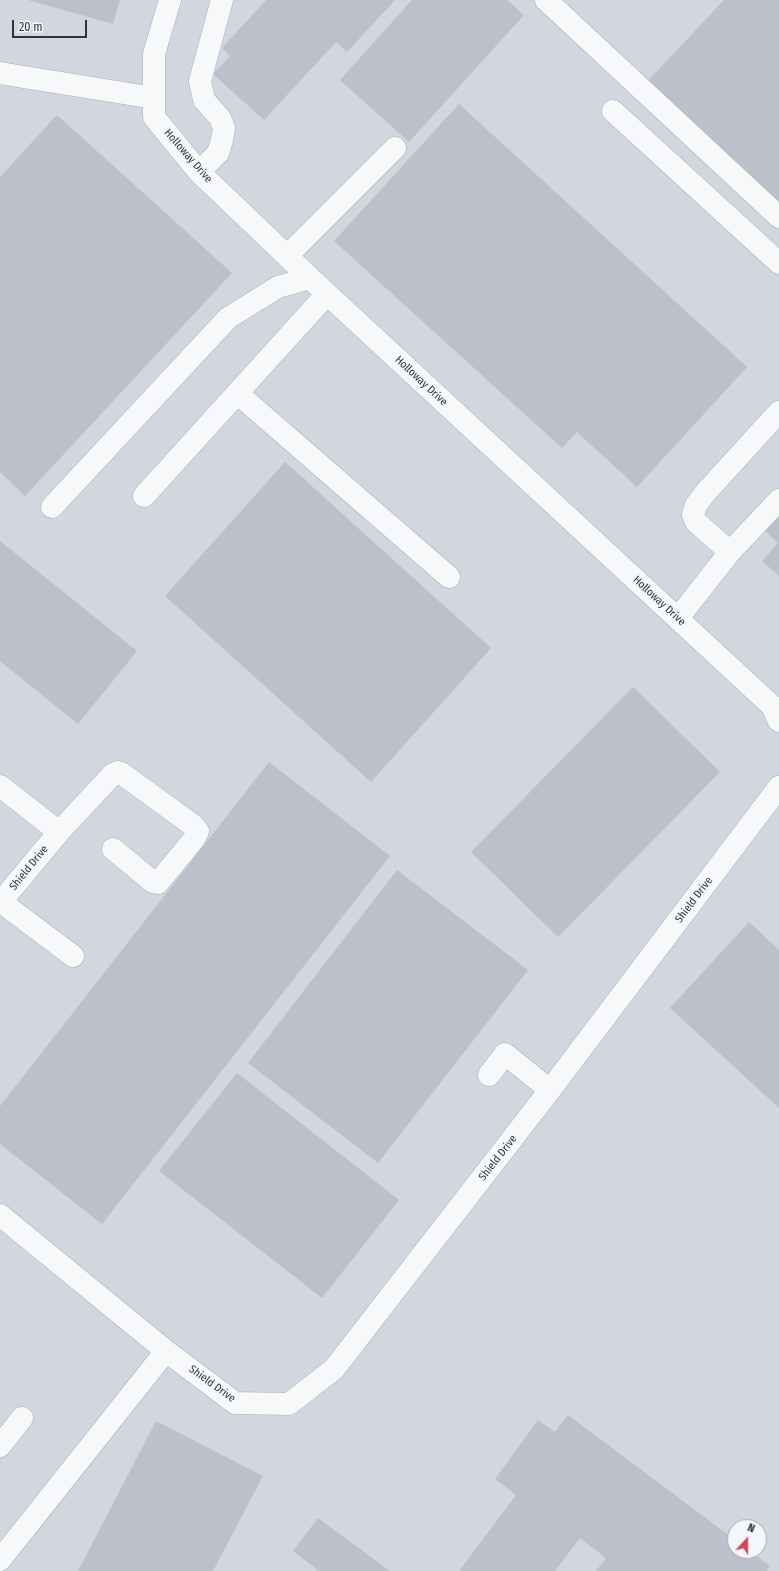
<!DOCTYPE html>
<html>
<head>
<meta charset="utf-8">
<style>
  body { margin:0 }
  #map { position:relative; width:779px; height:1571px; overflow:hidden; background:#e4e7ec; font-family:"Fira Sans Condensed",sans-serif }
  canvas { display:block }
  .north { position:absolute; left:727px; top:1519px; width:40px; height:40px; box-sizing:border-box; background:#f4f6f9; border:1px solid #a4a8b1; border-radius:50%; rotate:21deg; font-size:11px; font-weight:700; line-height:16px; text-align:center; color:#2b3445 }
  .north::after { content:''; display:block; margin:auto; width:14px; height:18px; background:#d1495b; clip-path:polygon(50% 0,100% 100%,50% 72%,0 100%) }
  .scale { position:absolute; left:12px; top:20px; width:75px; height:18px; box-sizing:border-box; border:2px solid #2b3445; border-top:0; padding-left:5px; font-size:12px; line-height:14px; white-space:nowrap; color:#2b3445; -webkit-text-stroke:3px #f4f6f9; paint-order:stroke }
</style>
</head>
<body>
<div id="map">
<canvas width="779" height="1571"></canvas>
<div class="north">N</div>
<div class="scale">20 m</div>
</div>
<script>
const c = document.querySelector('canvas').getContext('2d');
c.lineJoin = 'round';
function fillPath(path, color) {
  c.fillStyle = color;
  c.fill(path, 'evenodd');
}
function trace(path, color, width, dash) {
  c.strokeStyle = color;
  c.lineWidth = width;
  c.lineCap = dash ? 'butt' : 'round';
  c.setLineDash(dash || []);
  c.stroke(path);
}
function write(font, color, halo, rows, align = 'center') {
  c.font = font + ' "Fira Sans Condensed",sans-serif';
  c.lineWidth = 4;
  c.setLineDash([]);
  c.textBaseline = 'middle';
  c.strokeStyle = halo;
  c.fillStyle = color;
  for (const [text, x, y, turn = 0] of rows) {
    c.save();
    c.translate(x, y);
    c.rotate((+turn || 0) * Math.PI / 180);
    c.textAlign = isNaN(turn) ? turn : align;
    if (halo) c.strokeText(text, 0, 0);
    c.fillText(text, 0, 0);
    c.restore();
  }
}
fillPath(new Path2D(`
  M0,0H779V1571H0ZM735,1527H759V1551H735Z`), '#d2d6de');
fillPath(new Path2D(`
  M28,0H120L113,24Z
  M266,0H395L347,52L336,42L264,120L213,74L230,56L222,48Z
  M412,0H507L524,15L409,142L340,80Z
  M724,0H779V210L645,84Z
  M459,104L747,367L637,487L577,432L562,448L334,241Z
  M57,115L232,273L25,496L0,472V177Z
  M285,462L491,648L371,782L165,596Z
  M779,515V576L762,561L778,543L765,531Z
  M0,541L137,651L78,724L0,661Z
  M633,687L720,772L558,937L471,852Z
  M269,762L390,856L102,1224L0,1144V1106Z
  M397,870L528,970L378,1163L248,1063Z
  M749,922L779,950V1108L670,1008Z
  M237,1073L399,1200L322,1298L159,1171Z
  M568,1415L735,1540V1551H750L770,1566L767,1571H596L606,1558L580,1538L555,1571H459L516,1495L495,1479L538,1420L555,1432Z
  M156,1421L263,1476L213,1571H78Z
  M318,1518L390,1571H319L293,1551Z`), '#bbc0ca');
const minor = new Path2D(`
  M170,0L154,54V117L199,172L310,278L772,706L779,721
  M546,0L779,217
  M0,73L154,98
  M613,111L779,263
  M199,172L218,153L222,140L224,128L220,118L204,100L200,81L222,0
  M287,256L395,148
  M237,393L449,577
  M144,496L327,294
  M52,507L228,318L278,287L310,278
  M730,552L779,500
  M678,618L730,552L696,522L693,515L696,505L706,492L779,412
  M0,786L59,832
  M1,902L73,956
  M0,903L59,832L113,774L118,772L121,773L194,826L198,831L194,839L158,883L153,882L113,849
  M489,1075L505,1054L550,1090
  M0,1215L166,1351L235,1403L289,1404L334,1369L550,1090L779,787
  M0,1446L22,1418
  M0,1560L166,1351`);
trace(minor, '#a9aeb7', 23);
trace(minor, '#f7f8fa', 22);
write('11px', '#2b3445', '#f4f6f9', [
  ["Holloway Drive",188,156,49],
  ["Holloway Drive",421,381,43],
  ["Holloway Drive",659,601,43],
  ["Shield Drive",29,868,-51],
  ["Shield Drive",694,900,-53],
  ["Shield Drive",498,1158,-52],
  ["Shield Drive",212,1384,36]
]);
</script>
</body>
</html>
